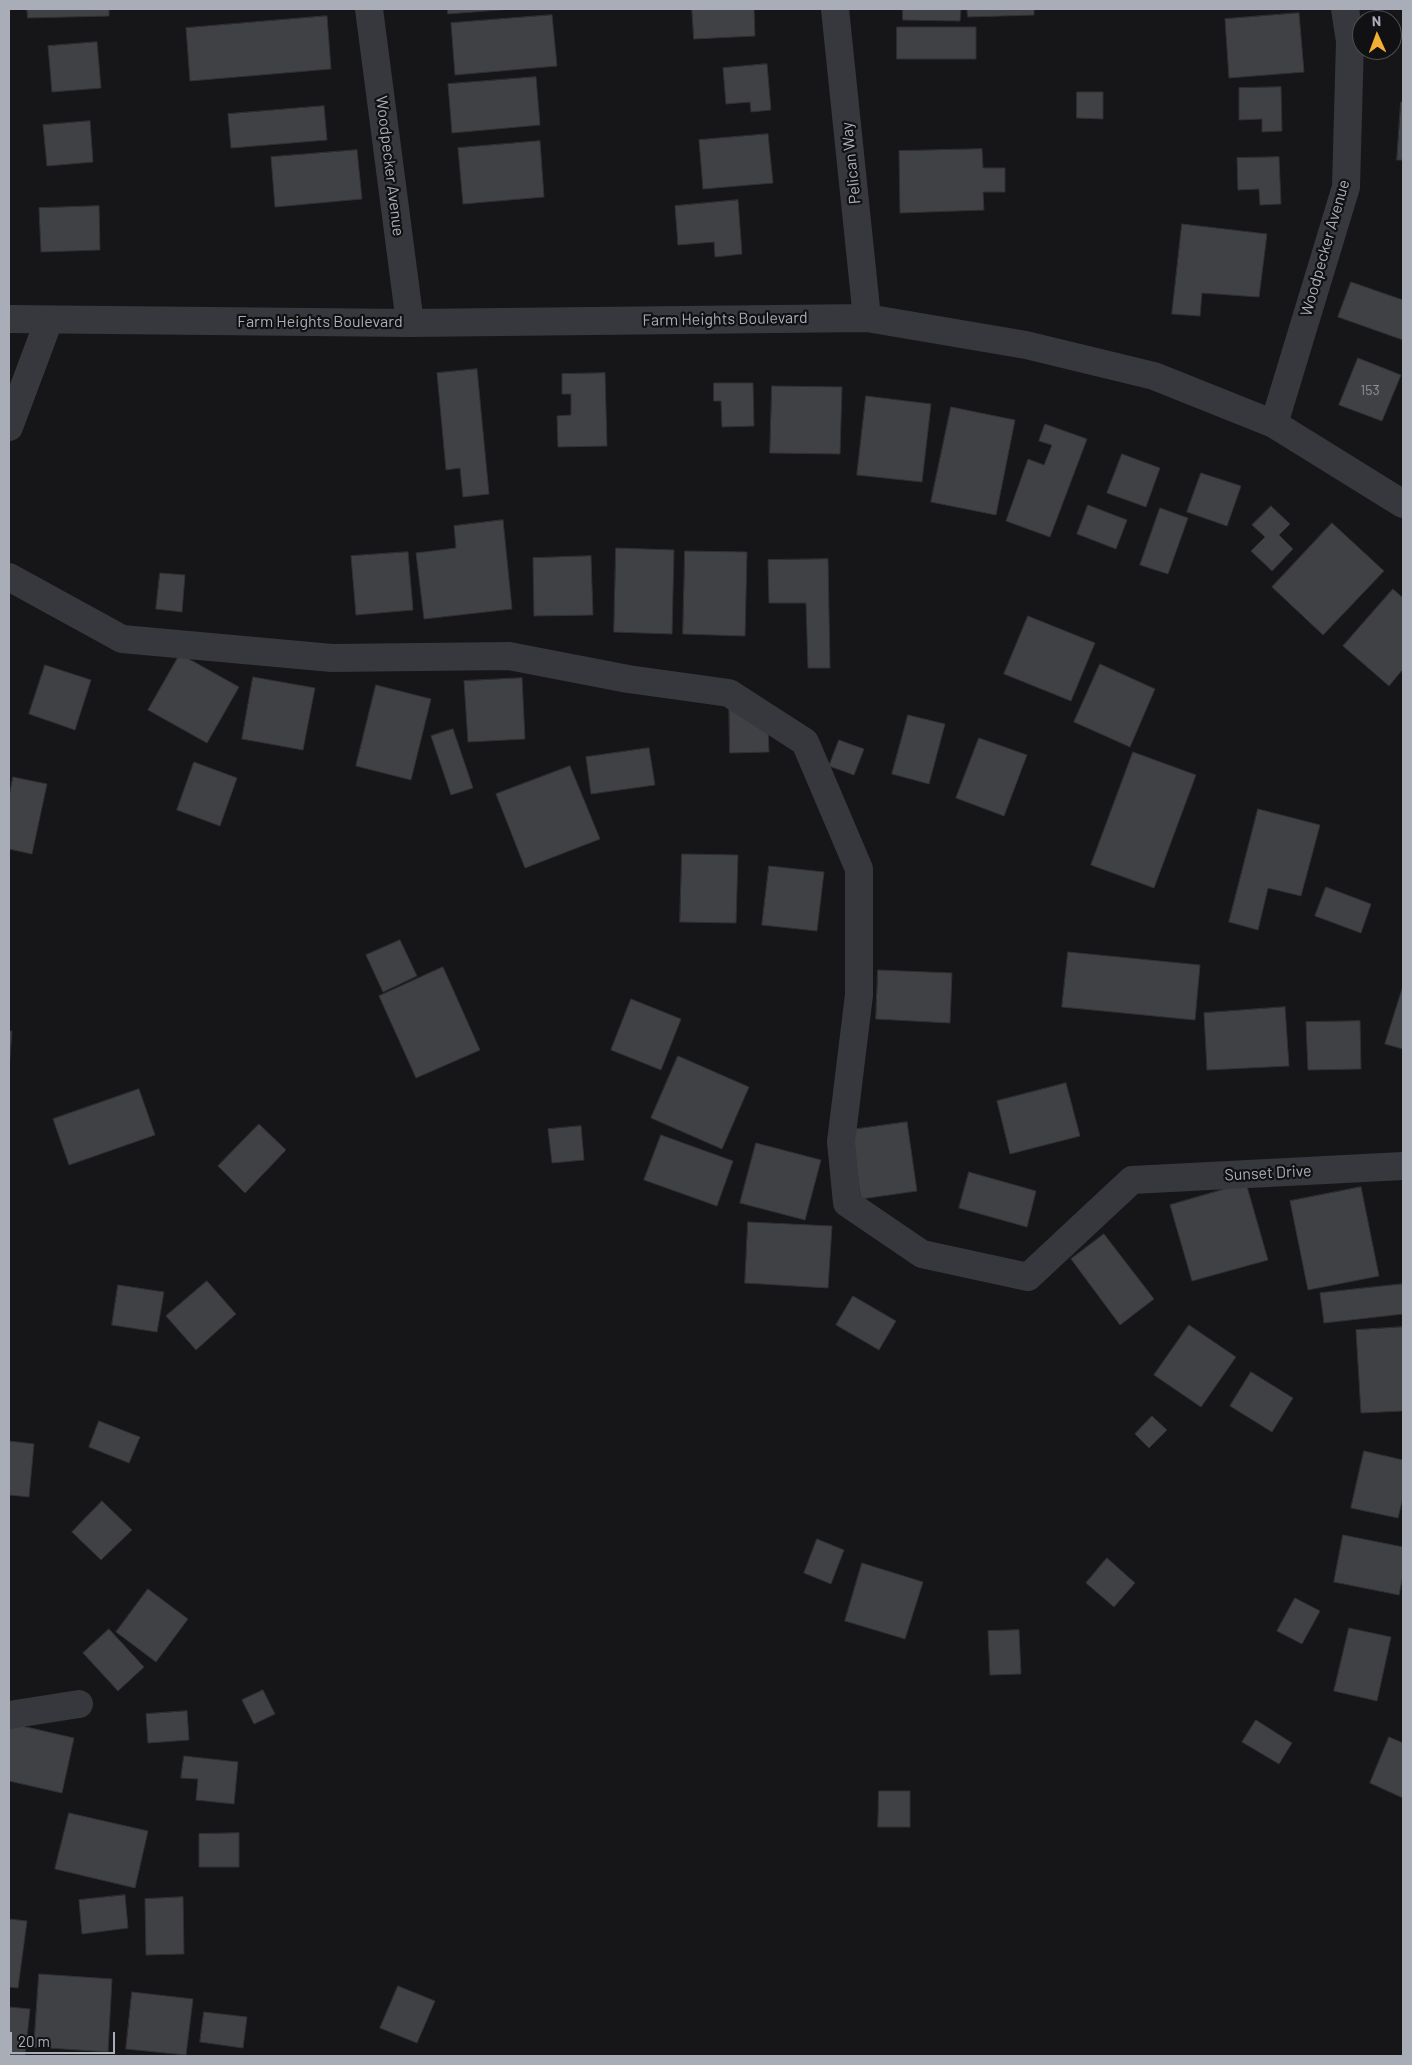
<!DOCTYPE html>
<html>
<head>
<meta charset="utf-8">
<style>
  body { margin:0 }
  #map { position:relative; width:1412px; height:2065px; overflow:hidden; background:#161618; font-family:Barlow,sans-serif }
  canvas { display:block }
  .frame { position:absolute; inset:0; border:10px solid #a8adb8; pointer-events:none }
  .north { position:absolute; left:1352px; top:10px; width:50px; height:50px; box-sizing:border-box; background:#111113; border:1px solid #4d4f55; border-radius:50%; rotate:358deg; font-size:14px; font-weight:700; line-height:20px; text-align:center; color:#a8adb8 }
  .north::after { content:''; display:block; margin:auto; width:18px; height:22px; background:#f2b134; clip-path:polygon(50% 0,100% 100%,50% 72%,0 100%) }
  .scale { position:absolute; left:10px; top:2032px; width:105px; height:22px; box-sizing:border-box; border:2px solid #a8adb8; border-top:0; padding-left:6px; font-size:15px; line-height:18px; white-space:nowrap; color:#a8adb8; -webkit-text-stroke:4px #111113; paint-order:stroke }
</style>
</head>
<body>
<div id="map">
<canvas width="1412" height="2065"></canvas>
<div class="frame"></div>
<div class="north">N</div>
<div class="scale">20 m</div>
</div>
<script>
const c = document.querySelector('canvas').getContext('2d');
c.lineJoin = 'round';
function fillPath(path, color) {
  c.fillStyle = color;
  c.fill(path, 'evenodd');
}
function trace(path, color, width, dash) {
  c.strokeStyle = color;
  c.lineWidth = width;
  c.lineCap = dash ? 'butt' : 'round';
  c.setLineDash(dash || []);
  c.stroke(path);
}
function write(font, color, halo, rows, align = 'center') {
  c.font = font + ' Barlow,sans-serif';
  c.lineWidth = 4.5;
  c.setLineDash([]);
  c.textBaseline = 'middle';
  c.strokeStyle = halo;
  c.fillStyle = color;
  for (const [text, x, y, turn = 0] of rows) {
    c.save();
    c.translate(x, y);
    c.rotate((+turn || 0) * Math.PI / 180);
    c.textAlign = isNaN(turn) ? turn : align;
    if (halo) c.strokeText(text, 0, 0);
    c.fillText(text, 0, 0);
    c.restore();
  }
}
const building = new Path2D(`
  M27,9H109V16L28,18Z
  M448,9H512L448,14Z
  M692,9H754L755,36L694,39Z
  M903,9H961L960,21L903,20Z
  M967,9H1034V15L968,17Z
  M1299,13L1304,72L1229,78L1225,19Z
  M552,15L557,66L455,75L451,23Z
  M327,16L331,69L190,81L186,28Z
  M897,27H976V59H897Z
  M97,42L101,88L52,92L48,46Z
  M767,64L771,110L751,112L750,102L726,104L723,68Z
  M536,77L540,125L452,133L448,84Z
  M1281,87L1282,131L1262,132V119L1239,120V88Z
  M1077,92H1103V119L1077,118Z
  M1401,102H1403V160H1397Z
  M324,106L327,140L231,148L228,114Z
  M90,121L93,162L47,166L43,125Z
  M768,134L773,183L703,189L699,140Z
  M540,141L544,197L463,204L458,148Z
  M982,149L983,168H1005V192H983L984,210L900,213L899,151Z
  M357,150L362,199L275,207L271,157Z
  M1279,157L1281,204L1260,205L1259,189L1238,190L1237,158Z
  M738,200L742,254L715,257L714,242L678,245L675,206Z
  M99,206L100,250L41,252L39,208Z
  M1182,224L1267,234L1259,297L1202,293L1200,316L1172,314Z
  M1351,282L1403,300V340L1338,317Z
  M1358,358L1401,375L1382,421L1339,405Z
  M477,369L489,494L463,497L460,468L446,470L437,373Z
  M605,373L607,446L558,447L557,416L571,415V394H562V374Z
  M714,383H753L754,426L722,427L721,401H714Z
  M772,386L842,387L840,454L770,453Z
  M866,396L931,404L922,482L857,475Z
  M951,407L1015,420L996,515L931,502Z
  M1045,424L1087,439L1050,537L1006,521L1028,459L1044,465L1052,445L1039,441Z
  M1122,454L1160,468L1146,507L1107,493Z
  M1201,473L1241,486L1227,526L1187,512Z
  M1088,505L1127,520L1116,549L1077,534Z
  M1271,506L1290,524L1279,535L1293,549L1272,571L1251,551L1265,537L1252,525Z
  M1160,508L1188,518L1168,574L1140,565Z
  M503,520L512,609L424,619L416,553L456,548L454,526Z
  M1332,523L1384,571L1323,635L1272,587Z
  M616,548L674,550L672,634L614,632Z
  M685,551L747,552L745,636L683,634Z
  M408,552L413,610L356,615L351,556Z
  M591,556L593,615L534,616L533,558Z
  M828,559L830,668H808L806,603H769L768,560Z
  M160,573L185,575L182,612L156,609Z
  M1393,589L1403,598V669L1389,686L1343,646Z
  M1028,616L1095,643L1071,701L1004,674Z
  M180,654L239,687L207,743L148,710Z
  M1100,664L1155,689L1130,747L1074,722Z
  M45,665L91,680L75,730L29,714Z
  M253,677L315,688L303,750L242,739Z
  M522,678L525,739L468,742L464,681Z
  M376,685L431,699L411,780L356,766Z
  M729,704L768,726L769,752L730,753Z
  M908,715L945,724L929,784L892,774Z
  M453,729L473,788L451,795L431,736Z
  M979,738L1027,755L1004,816L956,798Z
  M839,740L864,749L854,775L829,766Z
  M649,748L655,785L591,794L586,757Z
  M1133,752L1196,775L1154,888L1091,865Z
  M194,762L237,778L220,826L177,810Z
  M570,766L600,839L525,868L496,794Z
  M13,777L47,784L32,854L9,849V798Z
  M1258,809L1320,825L1301,896L1268,888L1258,930L1229,922Z
  M682,854L738,855L736,923L680,922Z
  M769,866L824,872L817,931L762,925Z
  M1326,887L1371,904L1361,933L1315,916Z
  M400,940L417,976L383,992L366,955Z
  M1068,952L1200,965L1195,1020L1062,1007Z
  M443,967L480,1050L416,1078L379,996Z
  M878,970L952,973L950,1023L876,1019Z
  M1403,986V1049L1385,1044Z
  M631,999L681,1019L661,1070L611,1050Z
  M1285,1007L1289,1066L1207,1070L1204,1013Z
  M1360,1021L1361,1069L1308,1070L1306,1022Z
  M9,1031H12L9,1070Z
  M678,1056L749,1087L722,1149L651,1118Z
  M1066,1083L1080,1136L1010,1154L997,1101Z
  M139,1089L155,1135L69,1165L53,1119Z
  M907,1122L917,1191L861,1199L850,1130Z
  M259,1124L286,1150L245,1193L218,1166Z
  M581,1126L584,1160L552,1163L548,1129Z
  M661,1135L733,1161L717,1206L644,1180Z
  M756,1143L821,1160L805,1220L740,1203Z
  M969,1172L1036,1191L1027,1227L959,1208Z
  M1246,1183L1268,1260L1192,1281L1170,1205Z
  M1361,1187L1379,1276L1308,1290L1290,1201Z
  M748,1222L832,1226L828,1288L745,1283Z
  M1104,1234L1154,1299L1120,1325L1071,1259Z
  M207,1281L236,1314L196,1350L166,1316Z
  M1403,1284V1314L1324,1323L1320,1293Z
  M118,1285L164,1292L157,1332L112,1325Z
  M853,1296L896,1321L879,1350L836,1325Z
  M1189,1325L1236,1357L1201,1407L1154,1375Z
  M1403,1327V1411L1361,1413L1356,1330Z
  M1251,1372L1293,1398L1272,1432L1230,1406Z
  M1152,1416L1167,1430L1149,1448L1135,1434Z
  M99,1421L140,1437L129,1463L89,1447Z
  M9,1441L34,1444L29,1497L9,1495Z
  M1364,1451L1403,1460V1497L1398,1518L1351,1508Z
  M102,1501L132,1530L101,1560L72,1532Z
  M1343,1535L1403,1547V1575L1399,1595L1334,1582Z
  M817,1539L844,1550L831,1584L804,1573Z
  M1107,1558L1135,1583L1114,1607L1086,1583Z
  M862,1563L923,1582L905,1639L845,1621Z
  M148,1589L188,1619L156,1662L116,1632Z
  M1295,1598L1320,1611L1302,1644L1277,1631Z
  M1349,1628L1391,1637L1377,1701L1334,1691Z
  M109,1629L144,1667L118,1691L83,1653Z
  M1019,1630L1021,1674L990,1675L988,1631Z
  M263,1690L275,1714L254,1724L242,1700Z
  M187,1711L189,1740L148,1743L146,1714Z
  M1256,1720L1292,1743L1279,1764L1242,1742Z
  M9,1723L74,1738L62,1793L9,1781Z
  M1389,1737L1403,1743V1798L1370,1783Z
  M184,1756L238,1762L234,1804L196,1800L198,1779L181,1778Z
  M879,1791H910V1827H878Z
  M69,1813L148,1831L135,1888L55,1869Z
  M239,1833V1867H199V1834Z
  M125,1895L128,1928L82,1934L79,1900Z
  M183,1897L184,1954L146,1955L145,1899Z
  M9,1919L27,1921L18,1988L9,1987Z
  M39,1974L112,1979L108,2052L34,2047Z
  M398,1986L435,2001L417,2043L380,2028Z
  M132,1992L193,1999L186,2055L126,2049Z
  M9,2007L30,2009L25,2056H9Z
  M204,2012L247,2017L243,2048L200,2042Z`);
fillPath(building, '#404145');
trace(building, '#303034', 1);
trace(new Path2D(`
  M369,9L410,323
  M835,9L867,318
  M9,319L410,323L867,318L1026,345L1154,376L1274,424L1403,504
  M1274,424L1346,187L1350,41L1345,9
  M9,427L49,320
  M9,577L122,639L332,658L509,656L628,679L729,693L805,742L859,869V995L841,1142L847,1203L922,1254L1028,1277L1132,1180L1403,1166
  M9,1715L79,1704`), '#37383d', 28);
write('14px', '#8e929b', null, [
  ["153",1370,390]
]);
write('16px', '#a8adb8', '#111113', [
  ["Pelican Way",851,163,-96],
  ["Woodpecker Avenue",390,166,83],
  ["Woodpecker Avenue",1325,248,-74],
  ["Farm Heights Boulevard",725,319,-1],
  ["Farm Heights Boulevard",320,322],
  ["Sunset Drive",1268,1173,-3]
]);
</script>
</body>
</html>
